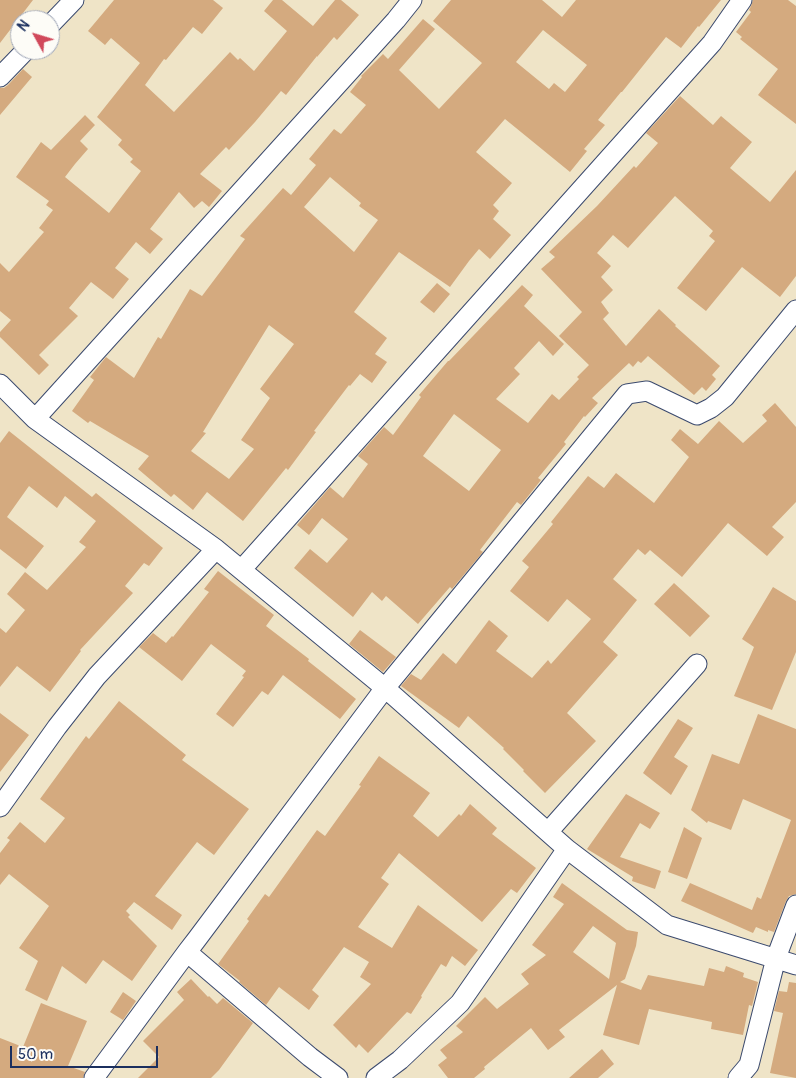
<!DOCTYPE html>
<html>
<head>
<meta charset="utf-8">
<style>
  body { margin:0 }
  #map { position:relative; width:796px; height:1078px; overflow:hidden; background:#efe4c7; font-family:Pangolin,sans-serif }
  canvas { display:block }
  .north { position:absolute; left:10px; top:10px; width:50px; height:50px; box-sizing:border-box; background:#fdfcf7; border:1px solid #a3aaba; border-radius:50%; rotate:309deg; font-size:14px; font-weight:700; line-height:20px; text-align:center; color:#1b2f5e }
  .north::after { content:''; display:block; margin:auto; width:18px; height:22px; background:#d1495b; clip-path:polygon(50% 0,100% 100%,50% 72%,0 100%) }
  .scale { position:absolute; left:10px; top:1046px; width:148px; height:22px; box-sizing:border-box; border:2px solid #1b2f5e; border-top:0; padding-left:6px; font-size:15px; line-height:18px; white-space:nowrap; color:#1b2f5e; -webkit-text-stroke:4px #fdfcf7; paint-order:stroke }
</style>
</head>
<body>
<div id="map">
<canvas width="796" height="1078"></canvas>
<div class="north">N</div>
<div class="scale">50 m</div>
</div>
<script>
const c = document.querySelector('canvas').getContext('2d');
c.lineJoin = 'round';
function fillPath(path, color) {
  c.fillStyle = color;
  c.fill(path, 'evenodd');
}
function trace(path, color, width, dash) {
  c.strokeStyle = color;
  c.lineWidth = width;
  c.lineCap = dash ? 'butt' : 'round';
  c.setLineDash(dash || []);
  c.stroke(path);
}
fillPath(new Path2D(`
  M0,0H33L0,43Z
  M114,0H213L223,8L202,34L193,27L166,60L164,59L145,85L174,112L230,52L238,60L240,58L254,71L287,31L264,11L273,0H282L313,26L335,0H341L359,15L337,40L334,37L317,57V56L286,95L281,91L255,122L229,150L226,147L200,174L222,191L209,207L202,201L194,208L179,192L150,229L163,239L150,254L136,242L115,268L129,279L113,299L91,282L69,308L78,316L39,355L49,365L39,375L0,337V332L11,320L0,311V263L9,272L44,232L39,228L53,210L46,205L49,201L16,177L41,142L51,150L85,115L95,125L80,141L88,149L75,164L65,177L109,213L141,171L130,162L133,159L118,145L122,140L97,117L140,63L111,38L105,45L88,31Z
  M451,0H542L562,17L576,0H721L699,27L698,26L681,48L666,37L622,92H621L598,120L605,125L584,149L587,151L570,172L505,119L476,152L512,183L493,205L499,211L493,219L511,235L490,259L479,249L469,261L450,287L399,252L354,312L387,338L375,354L387,362L372,383L360,374L350,386L349,385L314,431L316,432L288,470L286,468L243,521L207,492L193,510L174,494L171,497L138,469L149,456L90,421L88,423L72,411L94,380L90,377L106,357L134,378L158,337L161,339L190,289L202,296L245,239L240,236L283,188L291,195L316,165L309,159L334,129L341,134L366,105L350,92L362,77L361,76L383,54L388,59L423,19L435,29L399,70L439,109L482,63L433,21ZM543,30L587,65L565,92L554,83L549,89L516,62ZM330,177L361,203L359,206L378,220L354,252L304,207ZM269,325L294,344L260,389L270,398L241,440L254,449L229,479L191,451L206,433L203,432Z
  M753,0H788L796,6V124L758,95L778,69L740,39L742,37L736,32L751,12L749,10L751,6Z
  M23,69L32,77L0,115V88H4L8,85Z
  M680,96L713,125L721,116L752,142L730,168L770,202L796,170V276L780,297L742,267L706,311L677,288L715,241L709,236L713,231L675,196L628,248L613,235L597,253L611,266L601,277L613,290L601,302L609,313L603,319L626,346L659,309L676,325L675,326L720,366L712,375L716,379L706,391L702,387L694,395L648,356L641,363L638,361L633,367L629,363L592,398L598,403L585,417L584,416L564,442L566,444L538,478L541,480L521,505L517,502L480,550L483,552L452,589L450,587L418,624L386,596L382,601L372,592L353,617L294,568L310,549L327,563L348,539L322,518L309,535L297,525L330,487L343,498L368,464L358,456L384,427L393,435L421,397L419,395L448,361H449L522,285L533,295L524,306L564,344L553,356L539,341L514,368L520,374L496,399L528,423L552,394L559,400L579,379L577,377L589,365L559,336L582,312L541,269L555,257L549,252L597,206L634,166L636,168L658,143L646,133ZM454,414L501,450L469,491L423,456Z
  M437,283L450,294L434,313L420,302Z
  M775,403L796,427V502L772,527L784,537L767,556L728,523L682,577L650,550L645,555L638,549L613,579L637,600L603,642L618,655L567,713L596,741L545,793L523,771L524,770L503,749L504,748L468,716L459,728L401,686L411,674L421,680L443,653L456,664L489,620L508,636L496,651L532,678L548,660L551,664L591,619L567,599L548,622L510,591L529,567L522,561L553,524L551,522L588,476L604,488L616,473L654,503L689,457L671,440L680,429L698,444L719,421L743,443L767,421L762,415Z
  M9,431L92,497L96,493L163,548L149,566L144,563L125,586L133,593L80,650L81,651L50,692L17,666L0,687V628L6,633L25,610L7,594L25,572L47,590L86,547L79,542L96,521L65,496L57,508L29,486L7,517L44,546L26,569L0,549V443Z
  M218,571L274,615L266,626L309,659L308,661L356,699L340,719L283,675L268,695L262,691L233,727L216,714L244,677L242,676L246,671L211,644L182,681L139,647L153,633L166,643L172,636L173,637L209,592L204,589Z
  M674,583L710,616L690,637L654,604Z
  M773,587L796,601V652L772,710L734,696L754,647L742,639Z
  M360,630L396,657L383,672L349,644Z
  M119,701L186,755L182,760L249,809L214,855L197,842L155,896L182,915L172,930L134,902L126,911L130,915L128,917L157,946L132,981L103,960L86,984L62,966L47,1001L25,990L38,961L19,948L49,906L9,874L0,885V853L10,840L7,838L20,822L45,843L65,818L40,799L86,736L89,739Z
  M0,713L29,735L0,772Z
  M758,714L796,729V894L789,896L786,901L774,932L768,930V932L756,927L753,933L681,901L690,883L752,910L757,897L761,899L791,820L743,799L731,830L708,821L707,823L691,810L712,754L739,764Z
  M678,719L693,728L674,757L688,766L671,795L643,773Z
  M379,756L430,793L413,816L438,837L459,814L461,816L470,804L497,828L492,834L536,868L517,893L511,889L482,922L399,853L381,878L389,884L358,927L392,948L418,905L478,950L465,966L452,956L446,967L441,964L421,996L422,997L411,1014L407,1012L368,1053L359,1044L356,1048L333,1025L371,984L360,977L369,962L344,947L312,990L319,996L309,1010L279,987L266,1005L239,982L240,981L218,964L249,921L247,919L265,894L269,897L317,830L325,836L361,786L359,785Z
  M626,794L660,813L650,829L640,823L620,857L661,871L655,889L632,881L633,877L587,849Z
  M684,827L702,838L687,879L668,872Z
  M562,883L627,930L638,932L636,946L625,979L620,982L641,990L648,975L704,986L709,968L724,972L726,966L744,973L743,977L758,982L752,1006L749,1005L743,1035L711,1029L712,1022L649,1009L639,1045L603,1035L617,985L559,1030L565,1037L548,1050L531,1028L484,1067L485,1069L474,1078H448L438,1065L447,1058L440,1050L463,1032L456,1026L485,997L497,1009L529,984L521,974L546,955L532,945L564,904L553,897ZM593,926L616,943L609,979L573,952Z
  M191,979L208,997L209,996L217,1004L223,998L253,1023L219,1070L211,1078H138L159,1057L143,1041L184,1000L177,992Z
  M789,982L796,983V1078L770,1073L783,1013L774,1011L779,991L787,992Z
  M123,992L136,1001L123,1020L110,1012Z
  M41,1003L87,1021L68,1066L85,1072L83,1078H0V1038L23,1047Z
  M602,1049L614,1064L598,1078H569Z`), '#d4aa7f');
const minor = new Path2D(`
  M50,25L74,0
  M0,77L26,50
  M0,384L35,419L216,549L385,688L567,849L667,925L796,965
  M35,419L396,20L412,0
  M242,569L712,43L742,0
  M0,807L57,727L97,676L216,549
  M548,832L697,664
  M187,952L310,1057L338,1078
  M94,1078L187,952L197,939L385,688L627,394L647,391L697,415L711,408L725,397L796,310
  M376,1078L400,1060L460,1003L567,849
  M738,1078L749,1065L776,958L796,905`);
trace(minor, '#3b4a6e', 21);
trace(minor, '#fff', 19);
</script>
</body>
</html>
